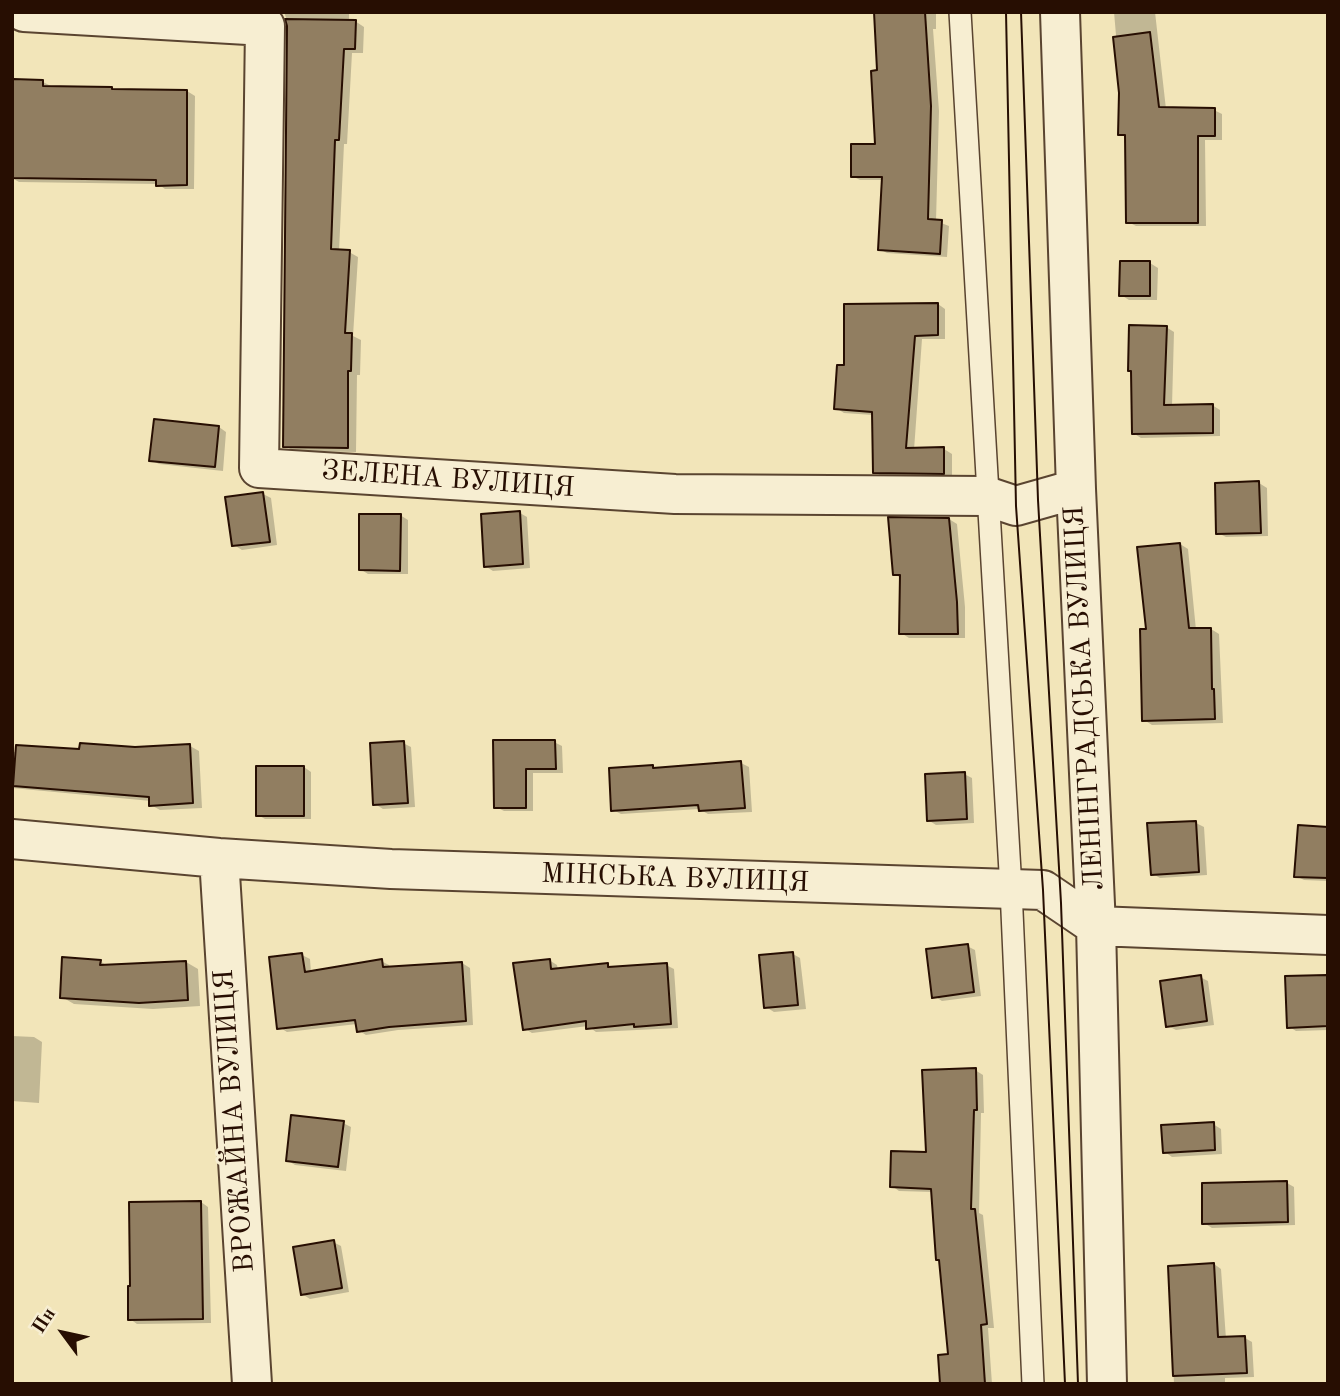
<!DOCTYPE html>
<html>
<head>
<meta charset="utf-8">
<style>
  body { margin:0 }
  #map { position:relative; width:1340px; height:1396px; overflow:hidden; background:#f2e5b9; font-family:"Old Standard TT",serif }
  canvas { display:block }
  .frame { position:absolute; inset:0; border:14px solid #270e02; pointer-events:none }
  .north { position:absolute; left:28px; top:1298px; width:70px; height:70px; -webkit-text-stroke:5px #f7eed2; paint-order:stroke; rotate:303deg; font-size:19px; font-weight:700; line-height:28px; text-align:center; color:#270e02 }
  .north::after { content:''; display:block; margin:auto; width:24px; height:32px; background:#270e02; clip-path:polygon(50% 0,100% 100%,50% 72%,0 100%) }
</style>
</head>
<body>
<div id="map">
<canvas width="1340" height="1396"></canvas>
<div class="frame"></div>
<div class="north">Пн</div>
</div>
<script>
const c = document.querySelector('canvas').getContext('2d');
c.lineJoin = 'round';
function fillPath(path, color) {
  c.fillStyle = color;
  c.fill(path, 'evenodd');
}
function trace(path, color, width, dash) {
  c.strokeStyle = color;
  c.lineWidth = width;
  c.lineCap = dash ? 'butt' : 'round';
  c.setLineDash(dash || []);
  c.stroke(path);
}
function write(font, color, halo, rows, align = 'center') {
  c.font = font + ' "Old Standard TT",serif';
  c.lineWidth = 6;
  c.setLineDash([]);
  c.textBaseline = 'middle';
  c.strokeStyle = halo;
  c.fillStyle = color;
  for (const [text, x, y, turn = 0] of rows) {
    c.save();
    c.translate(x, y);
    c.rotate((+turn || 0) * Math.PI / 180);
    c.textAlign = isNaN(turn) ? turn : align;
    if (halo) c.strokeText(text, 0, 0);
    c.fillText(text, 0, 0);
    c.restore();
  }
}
fillPath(new Path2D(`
  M284,12H349V21H355L364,27L363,53H352L347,144H344L339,251L349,252L358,257L353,336L361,340L360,375H357L356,452L294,451L285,446L289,26Z
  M876,12H936V29H933L939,111L936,221L949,226L947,257L887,253L879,249L884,180H860L852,176L877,146L879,72Z
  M1114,12H1155L1166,109L1214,110L1222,114V140H1205L1206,226H1136L1128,222L1127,138L1120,134L1121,93Z
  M12,81L43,82L51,86L112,88L117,91H187L195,96L194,189H165L158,184L19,182L12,178Z
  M1150,263L1158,268L1157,300H1129L1121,295Z
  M938,304L945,309V339H922L914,450L944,449L952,454V477H883L875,472L873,415L844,413L836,408L846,367Z
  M1166,327L1174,332L1172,406L1212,405L1220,410V436L1141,438L1133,433Z
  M219,427L226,432L223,471L159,464L151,460Z
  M1259,483L1267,488L1268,536L1226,537L1218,533Z
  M263,494L271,498L277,545L242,550L234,545Z
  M520,513L527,517L530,568L493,571L485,566Z
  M400,515L408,520V574H368L360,569Z
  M949,519L957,524L965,607V638H909L901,633V578L894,574Z
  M1180,544L1188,549L1196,630L1211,629L1219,634L1223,723L1152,725L1144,720Z
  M495,742H554L562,746L563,773H533V811H504L496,807Z
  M403,743L411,747L415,807L383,809L375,804Z
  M190,746L199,751L202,808L160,810L151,805V801L12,788V752Z
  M741,763L749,767L752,812L708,814L699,809L621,814L613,810L653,767L657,769Z
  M304,767L311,772V819H265L258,815Z
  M964,774L972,778L974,823L936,825L928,820Z
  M1196,823L1204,827L1207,875L1160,878L1153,874Z
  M1328,828V881L1304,880L1296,876Z
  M967,946L975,950L981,996L942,1001L934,996Z
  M793,954L800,958L806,1009L774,1012L766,1007Z
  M302,955L310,959L311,973L381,961L389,965L390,968L462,963L470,968L473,1025L398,1030L366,1035L358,1030L357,1024L287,1032L279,1027Z
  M549,960L557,965L558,970L607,965L613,968L666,965L674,969L678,1028L596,1032L588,1026L532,1033L524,1028Z
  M100,961L109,967L186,962L198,969L200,1006L153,1009L74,1004L62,997Z
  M1200,977L1208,981L1214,1025L1176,1030L1168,1026Z
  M1327,977L1328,1030L1296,1031L1288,1026Z
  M12,1036L34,1037L42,1042L39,1103L12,1101Z
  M975,1070L983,1075L984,1113H981L979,1213L983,1215L994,1328H988L992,1384H942L949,1356L933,1192L899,1191L892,1186L928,1154Z
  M343,1123L351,1127L346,1171L295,1165L287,1160Z
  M1213,1124L1221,1129L1222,1154L1172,1157L1165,1152Z
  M1287,1183L1294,1187L1295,1225L1212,1228L1204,1223Z
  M201,1202L208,1207L211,1323L137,1324L130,1319Z
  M333,1242L341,1246L349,1292L310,1299L302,1294Z
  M1214,1264L1221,1269L1226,1339L1245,1338L1252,1342L1254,1377L1225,1378V1384H1174L1169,1268Z`), '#0003');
const building = new Path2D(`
  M874,12H925L931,106L928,219L942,220L940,254L878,250L882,177H851V144H875L871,71L877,70Z
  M285,19L356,20L355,49H344L339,140H335L331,249L350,250L345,333H352L351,371H348V448L283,447L287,26Z
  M1150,32L1159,107L1215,108V136H1198V223H1126L1125,135H1118L1119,93L1113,37Z
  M13,79L43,80V86L112,87V89L187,90V185L156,186V180L12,178Z
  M1120,261H1150V296H1119Z
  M938,303V335L915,336L906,448L944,447V474L873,473L872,412L834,409L837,365H844V304Z
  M1129,325L1167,326L1164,405L1213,404V433L1132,434L1131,371H1128Z
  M154,419L219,426L215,467L149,461Z
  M1259,481L1261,533L1216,534L1215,483Z
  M263,492L270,542L232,546L225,497Z
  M520,511L523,564L484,567L481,514Z
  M359,514H401L400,571L359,570Z
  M888,517L949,518L957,602L958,634H899L900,575H893Z
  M1180,543L1189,628H1211L1212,689H1214L1215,719L1142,721L1140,629H1146L1137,547Z
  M493,740H555L556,769H526V808H494Z
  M404,741L408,803L373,805L370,743Z
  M80,743L135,747L190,744L193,803L149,806V797L13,786L16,745L79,749Z
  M741,761L745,808L699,811L698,805L611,811L609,768L653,765V768Z
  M256,766H304V816H256Z
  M965,772L967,819L927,821L925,774Z
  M1196,821L1199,872L1151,875L1147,823Z
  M1298,825L1328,827V878L1294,877Z
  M968,944L974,992L932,998L926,949Z
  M793,952L798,1005L764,1008L759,955Z
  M302,953L305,972L382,959L383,967L462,962L466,1021L389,1027L357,1032L355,1020L277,1029L269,957Z
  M62,957L101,960L100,965L186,961L188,1000L139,1003L60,998Z
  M550,959L551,969L608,963V967L667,963L671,1024L634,1027V1024L586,1029V1021L523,1030L513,963Z
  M1201,975L1207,1021L1166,1027L1160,981Z
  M1327,975L1328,1026L1287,1028L1285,976Z
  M976,1068L977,1110H974L971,1209H975L987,1324L981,1325L985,1384H940L938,1355L948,1354L939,1260H936L931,1189L890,1187L891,1151L926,1152L922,1070Z
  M291,1115L344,1121L338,1167L286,1161Z
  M1214,1122L1215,1150L1163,1153L1161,1125Z
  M1287,1181L1288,1222L1202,1224V1183Z
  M201,1201L203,1319L128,1320V1286H130L129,1202Z
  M334,1240L342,1288L301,1295L293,1247Z
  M1214,1263L1218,1337L1245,1336L1247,1373L1173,1376L1168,1266Z`);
fillPath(building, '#917e61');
trace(building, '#270e02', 2);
const lane = new Path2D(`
  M960,12L1011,889L1033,1384`);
const street = new Path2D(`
  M24,12L265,26L259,468L675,494L986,496L1016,506L1076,489
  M1060,12L1076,489L1096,926L1107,1384
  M12,839L219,858L391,869L1043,890L1096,926L1328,935
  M219,858L252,1384`);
trace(lane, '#5a4430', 24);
trace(street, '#5a4430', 42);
trace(lane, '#f7eed2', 21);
trace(street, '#f7eed2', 38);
trace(new Path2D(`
  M1006,12L1016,506L1043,890L1065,1384
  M1021,12L1038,500L1061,903L1078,1384`), '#270e02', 2);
write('28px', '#270e02', '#f7eed2', [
  ["ЗЕЛЕНА ВУЛИЦЯ",448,480,4],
  ["ЛЕНІНГРАДСЬКА ВУЛИЦЯ",1085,698,-93],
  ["МІНСЬКА ВУЛИЦЯ",675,879,2],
  ["ВРОЖАЙНА ВУЛИЦЯ",235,1121,-94]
]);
</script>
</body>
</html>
